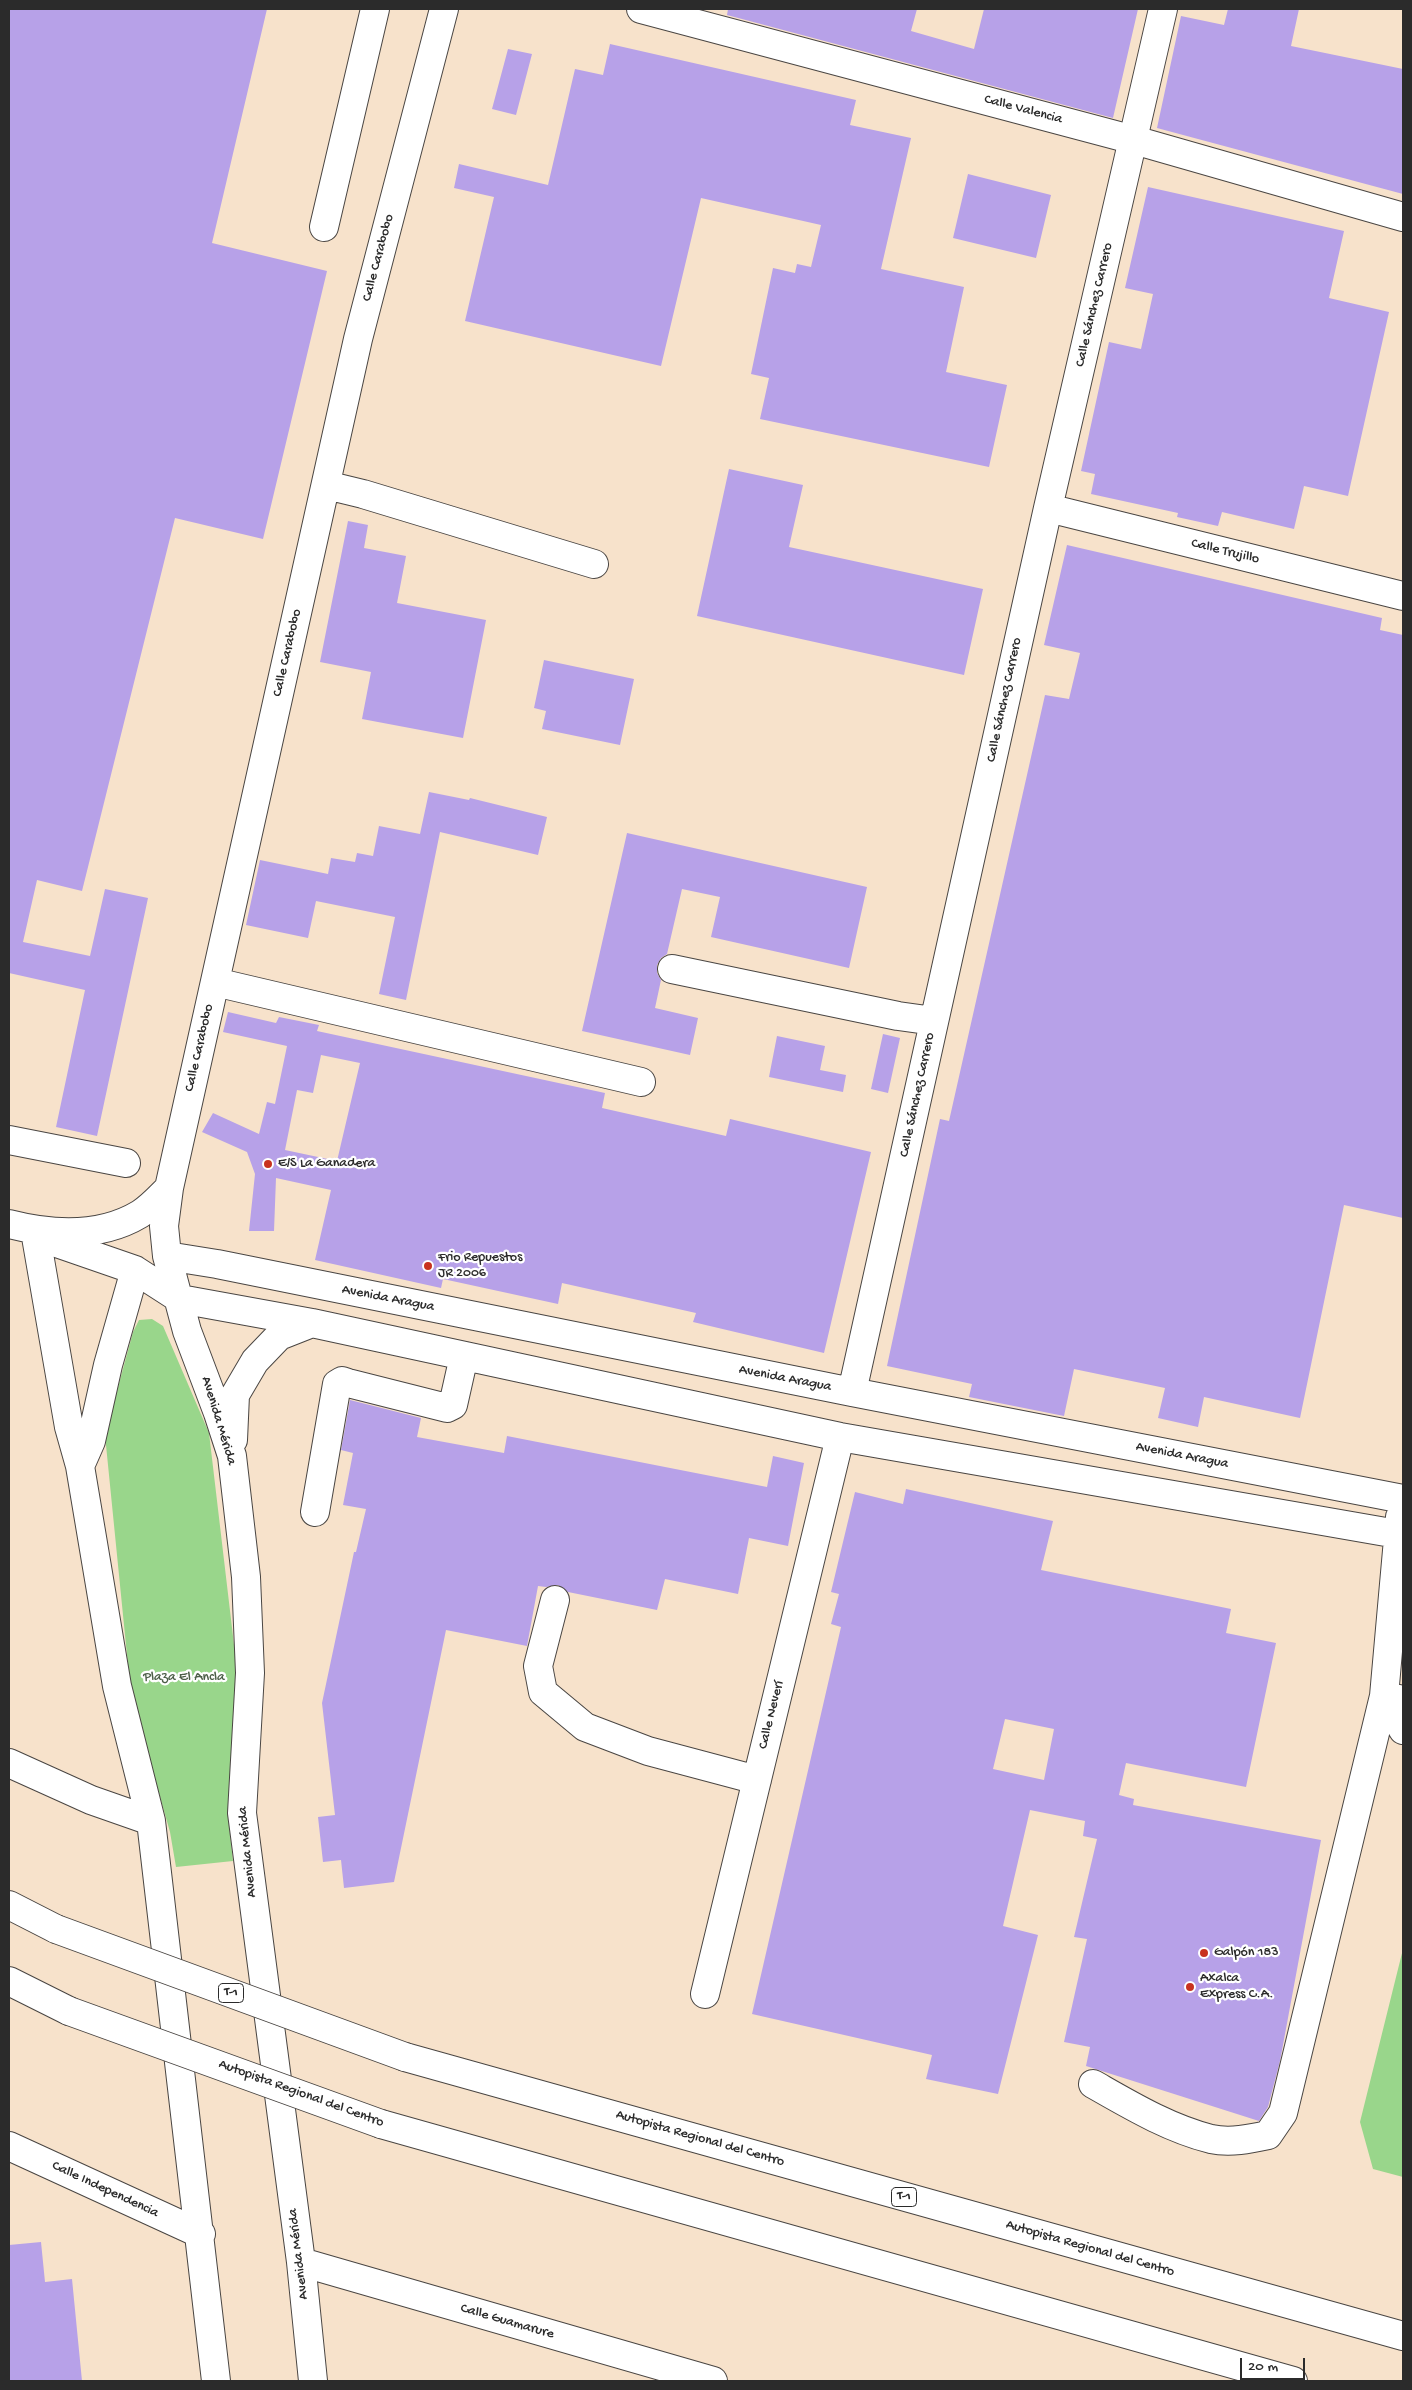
<!DOCTYPE html>
<html>
<head>
<meta charset="utf-8">
<style>
  body { margin:0 }
  #map { position:relative; width:1412px; height:2390px; overflow:hidden; background:#f7e2cb; font-family:"Gochi Hand",sans-serif }
  canvas { display:block }
  .frame { position:absolute; inset:0; border:10px solid #2b2b2b; pointer-events:none }
  .scale { position:absolute; left:1240px; top:2358px; width:65px; height:22px; box-sizing:border-box; border:2px solid #2b2b2b; border-top:0; padding-left:6px; font-size:15px; line-height:18px; white-space:nowrap; color:#2b2b2b; -webkit-text-stroke:4px #fff; paint-order:stroke }
</style>
</head>
<body>
<div id="map">
<canvas width="1412" height="2390"></canvas>
<div class="frame"></div>
<div class="scale">20 m</div>
</div>
<script>
const c = document.querySelector('canvas').getContext('2d');
c.lineJoin = 'round';
function fillPath(path, color) {
  c.fillStyle = color;
  c.fill(path, 'evenodd');
}
function trace(path, color, width, dash) {
  c.strokeStyle = color;
  c.lineWidth = width;
  c.lineCap = dash ? 'butt' : 'round';
  c.setLineDash(dash || []);
  c.stroke(path);
}
function write(font, color, halo, rows, align = 'center') {
  c.font = font + ' "Gochi Hand",sans-serif';
  c.lineWidth = 4.5;
  c.setLineDash([]);
  c.textBaseline = 'middle';
  c.strokeStyle = halo;
  c.fillStyle = color;
  for (const [text, x, y, turn = 0] of rows) {
    c.save();
    c.translate(x, y);
    c.rotate((+turn || 0) * Math.PI / 180);
    c.textAlign = isNaN(turn) ? turn : align;
    if (halo) c.strokeText(text, 0, 0);
    c.fillText(text, 0, 0);
    c.restore();
  }
}
fillPath(new Path2D(`
  M152,1319L163,1326L209,1433L239,1687L229,1825L233,1861L176,1867L170,1832L131,1695L105,1435L133,1332L139,1320Z
  M1403,1949V2177L1373,2169L1360,2122Z`), '#99d68b');
fillPath(new Path2D(`
  M9,9H267L212,243L327,271L263,539L175,518L82,891L37,880L23,942L90,956L105,889L148,898L97,1136L56,1127L85,990L9,973Z
  M728,9H917L911,31L974,49L984,9H1138L1113,118L727,15Z
  M1228,9H1299L1291,46L1403,69V194L1157,128L1181,16L1224,25Z
  M610,44L856,100L850,125L911,138L881,269L964,287L946,372L1007,385L989,467L760,419L769,378L751,374L773,268L795,273L797,264L811,267L821,225L701,198L661,366L465,321L494,197L454,188L459,164L548,185L575,69L603,75Z
  M508,49L532,54L516,115L492,109Z
  M968,174L1051,195L1036,258L953,238Z
  M1148,187L1344,231L1329,298L1389,312L1348,496L1304,486L1294,529L1222,512L1218,526L1177,517L1178,513L1091,494L1095,474L1081,471L1109,342L1141,349L1153,294L1125,288Z
  M729,469L803,485L789,547L983,589L964,675L697,616Z
  M348,521L368,525L364,548L406,556L397,603L486,620L463,738L362,719L371,672L320,662Z
  M1067,545L1382,618L1380,630L1403,635V1218L1344,1205L1300,1418L1204,1397L1198,1427L1158,1418L1165,1388L1074,1369L1064,1416L969,1397L972,1384L887,1366L940,1119L949,1121L1045,695L1069,699L1080,653L1044,645Z
  M544,660L634,679L620,745L542,729L546,711L534,708Z
  M429,792L469,800L470,798L547,817L538,855L440,832L406,1000L379,994L395,917L316,901L308,938L246,925L260,860L328,874L331,858L355,862L357,853L373,856L379,826L420,834Z
  M627,833L867,887L849,968L711,937L720,897L682,889L667,954L661,958L657,965V973L661,980L655,1008L698,1018L690,1055L582,1031Z
  M228,1012L276,1023L279,1017L319,1025L317,1031L605,1093L602,1108L726,1136L730,1119L871,1152L824,1353L693,1322L696,1313L562,1283L558,1304L443,1279L441,1288L315,1260L331,1190L276,1178L274,1231H249L255,1174L247,1152L202,1132L213,1113L259,1134L267,1102L275,1104L287,1046L223,1032ZM321,1055L360,1063L337,1161L285,1150L297,1090L313,1093Z
  M883,1034L900,1038L888,1093L871,1089Z
  M777,1036L825,1046L820,1070L846,1075L843,1092L769,1077Z
  M350,1400L421,1418L417,1437L504,1453L507,1436L767,1487L773,1456L804,1463L788,1546L749,1538L738,1594L665,1579L657,1610L568,1592L558,1585L546,1587L538,1586L527,1646L446,1630L394,1882L344,1888L341,1860L323,1862L318,1817L335,1815L322,1703L354,1552H356L366,1509L343,1505L353,1453L341,1450Z
  M906,1489L1053,1521L1041,1570L1231,1609L1226,1633L1276,1643L1246,1787L1126,1763L1119,1795L1134,1799L1133,1805L1321,1840L1280,2061L1268,2107L1259,2121L1086,2066L1090,2047L1064,2042L1087,1939L1074,1937L1097,1839L1083,1836L1085,1821L1030,1810L1003,1926L1038,1935L998,2094L926,2079L932,2055L752,2014L841,1627L831,1624L839,1594L831,1592L855,1492L903,1504ZM1005,1719L1054,1729L1044,1780L993,1769Z
  M41,2242L45,2282L72,2279L82,2381H9V2245Z`), '#b7a1e8');
const minor = new Path2D(`
  M641,9L1134,140L1403,217
  M324,227L375,9
  M326,485L363,494L594,564
  M1048,508L1403,596
  M672,969L898,1016L934,1021
  M215,982L641,1082
  M9,1140L126,1163
  M9,1224C52,1235 100,1238 140,1214C150,1208 160,1197 169,1188
  M35,1231L54,1242L135,1270L180,1299L312,1323L840,1437L1403,1535
  M35,1231L69,1427L80,1466L117,1686L151,1821L216,2381
  M167,1256L217,1264L852,1392L1403,1499
  M852,1392L1048,508L1163,9
  M233,1440L235,1395L255,1361L279,1336L312,1323
  M80,1466L91,1441L108,1365L135,1270
  M315,1512L337,1384L342,1381L348,1383L447,1408L453,1405L464,1356
  M1400,1517L1384,1696L1403,1730
  M555,1600L538,1666L543,1692L585,1727L648,1751L757,1780
  M9,1763L91,1800L151,1821
  M705,1994L840,1437
  M1093,2084C1130,2105 1168,2128 1211,2139C1230,2143 1250,2139 1268,2135L1283,2113L1384,1696L1403,1700
  M9,2146L201,2234
  M301,2262L713,2381
  M313,2381L301,2262L242,1813L250,1673L246,1577L232,1456L218,1413L187,1331L167,1256L164,1226L169,1188L358,339L444,9`);
const highway = new Path2D(`
  M9,1905L56,1929
  M9,1981L69,2011
  M405,2057L1403,2336
  M381,2124L1293,2381`);
trace(minor, '#4a4643', 30);
trace(highway, '#4a4643', 30);
trace(minor, '#fff', 28);
trace(highway, '#fff', 28);
const highwayBridge = new Path2D(`
  M56,1929L405,2057
  M69,2011L381,2124`);
trace(highwayBridge, '#4a4643', 30, []);
trace(highwayBridge, '#fff', 28);
for (const [x, y, r, color] of [
  [268,1164,5,"#c8321e"],
  [428,1266,5,"#c8321e"],
  [1204,1953,5,"#c8321e"],
  [1190,1987,5,"#c8321e"]
]) {
  const dot = new Path2D();
  dot.arc(x, y, r, 0, 2 * Math.PI);
  c.fillStyle = color;
  c.fill(dot);
  trace(dot, '#fff', 2);
}
for (const [x, y, w] of [
  [231,1993,25],
  [904,2197,25]
]) {
  const box = new Path2D();
  box.roundRect(x - w / 2, y - 9.5, w, 19, 4);
  c.fillStyle = '#fff';
  c.fill(box);
  trace(box, '#2b2b2b', 1);
}
write('bold 12px', '#2b2b2b', null, [
  ["T-1",231,1993],
  ["T-1",904,2197]
]);
write('14px', '#2b2b2b', '#fff', [
  ["Calle Valencia",1023,110,15],
  ["Calle Carabobo",379,258,-75],
  ["Calle Sánchez Carrero",1095,305,-77],
  ["Calle Trujillo",1225,552,14],
  ["Calle Carabobo",288,653,-77],
  ["Calle Sánchez Carrero",1005,700,-78],
  ["Calle Carabobo",200,1048,-77],
  ["Calle Sánchez Carrero",918,1095,-78],
  ["Avenida Aragua",388,1299,11],
  ["Avenida Aragua",785,1379,11],
  ["Avenida Mérida",218,1421,73],
  ["Avenida Aragua",1182,1456,11],
  ["Calle Neverí",772,1715,-76],
  ["Avenida Mérida",248,1852,-96],
  ["Autopista Regional del Centro",301,2094,20],
  ["Autopista Regional del Centro",700,2139,16],
  ["Calle Independencia",105,2190,25],
  ["Autopista Regional del Centro",1090,2249,16],
  ["Avenida Mérida",299,2254,-97],
  ["Calle Guamarure",507,2322,16]
]);
write('14px', '#2b2b2b', '#fff', [
  ["E/S La Ganadera",278,1164],
  ["Frio Repuestos",438,1258],
  ["JR 2006",438,1274],
  ["Galpón 183",1214,1953],
  ["Axalca",1200,1979],
  ["Express C.A.",1200,1995]
], 'left');
write('14px', '#4c5e48', '#fff', [
  ["Plaza El Ancla",184,1678]
]);
</script>
</body>
</html>
